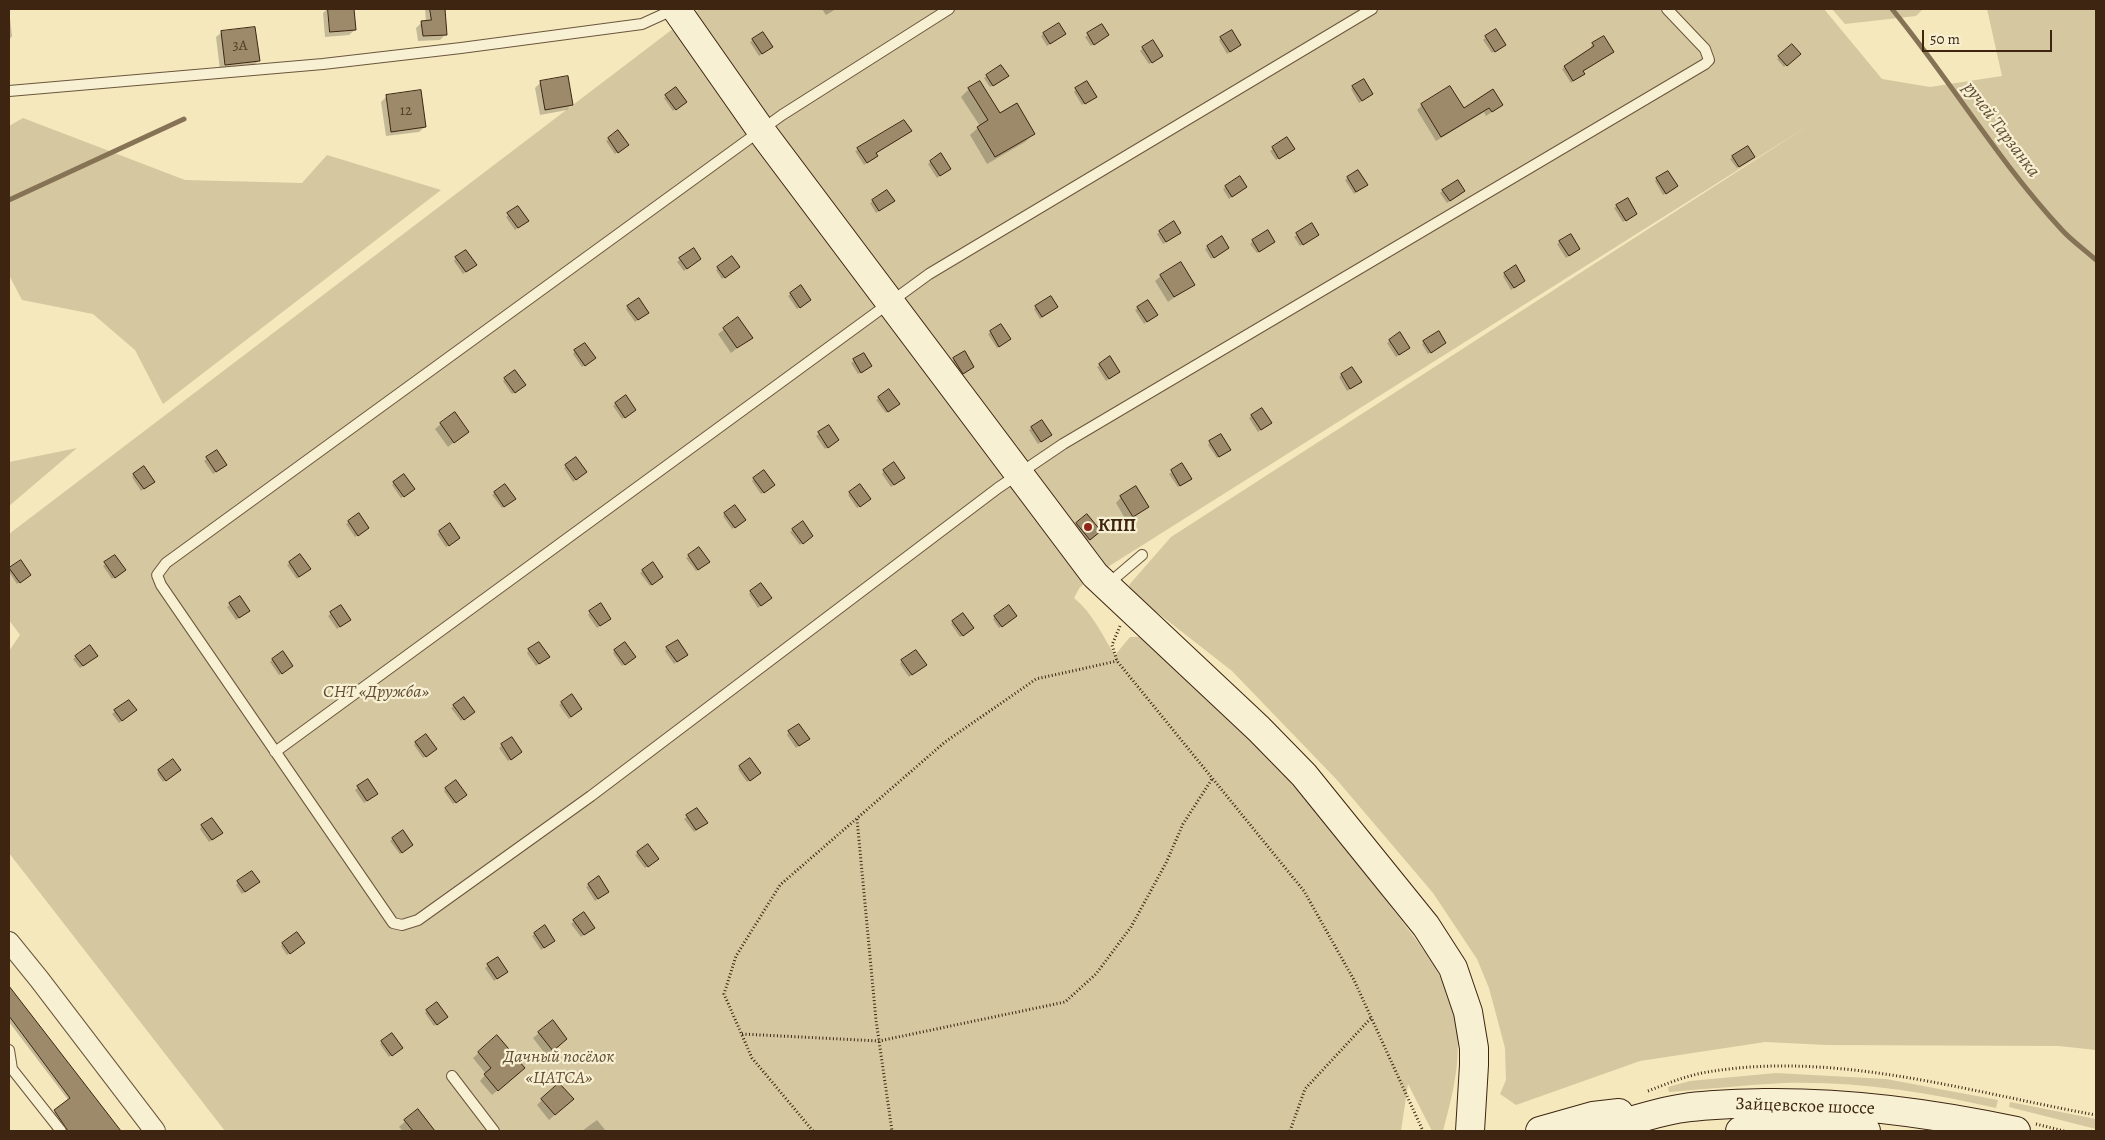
<!DOCTYPE html>
<html>
<head>
<meta charset="utf-8">
<style>
  body { margin:0 }
  #map { position:relative; width:2105px; height:1140px; overflow:hidden; background:#f4e8bc; font-family:Alegreya,serif }
  canvas { display:block }
  .frame { position:absolute; inset:0; border:10px solid #3d2512; pointer-events:none }
  .scale { position:absolute; left:1922px; top:30px; width:130px; height:22px; box-sizing:border-box; border:2px solid #3d2512; border-top:0; padding-left:6px; font-size:15px; line-height:18px; white-space:nowrap; color:#3d2512; -webkit-text-stroke:4px #f8f0d3; paint-order:stroke }
</style>
</head>
<body>
<div id="map">
<canvas width="2105" height="1140"></canvas>
<div class="frame"></div>
<div class="scale">50 m</div>
</div>
<script>
const c = document.querySelector('canvas').getContext('2d');
c.lineJoin = 'round';
function fillPath(path, color) {
  c.fillStyle = color;
  c.fill(path, 'evenodd');
}
function trace(path, color, width, dash) {
  c.strokeStyle = color;
  c.lineWidth = width;
  c.lineCap = dash ? 'butt' : 'round';
  c.setLineDash(dash || []);
  c.stroke(path);
}
function write(font, color, halo, rows, align = 'center') {
  c.font = font + ' Alegreya,serif';
  c.lineWidth = 4.5;
  c.setLineDash([]);
  c.textBaseline = 'middle';
  c.strokeStyle = halo;
  c.fillStyle = color;
  for (const [text, x, y, turn = 0] of rows) {
    c.save();
    c.translate(x, y);
    c.rotate((+turn || 0) * Math.PI / 180);
    c.textAlign = isNaN(turn) ? turn : align;
    if (halo) c.strokeText(text, 0, 0);
    c.fillText(text, 0, 0);
    c.restore();
  }
}
fillPath(new Path2D(`
  M699,9H1824L1882,79L1930,87L2002,76L1987,9H2096V1050L2059,1046L1827,1045L1765,1042L1640,1061L1516,1105L1500,1094L1506,1080L1505,1048L1489,988L1477,959L1433,893L1337,780L1232,671L1131,592L1129,585L1171,537L1811,124L1095,575L1080,587L1074,598C1092,612 1102,635 1115,655L1130,637H1140C1179,674 1222,709 1260,747C1306,795 1345,847 1385,899C1409,931 1440,966 1452,1005C1465,1047 1454,1090 1443,1131H1432L1408,1084L1401,1131H225L9,853V651L20,635L9,620V534Z
  M1832,9H1923L1916,16L1845,24Z
  M23,118L185,180L302,183L327,155L441,190L163,404L135,350L93,314L22,300L9,275V126Z
  M77,448L9,506V462Z
  M1776,1073L1886,1079L1998,1100L1996,1108C1927,1092 1854,1081 1784,1083C1746,1085 1707,1089 1669,1092L1668,1087L1690,1081Z
  M2010,1102L2096,1119V1129L2009,1107Z`), '#d5c79f');
fillPath(new Path2D(`
  M9,9L12,36L9,40Z
  M327,9H353L355,30L349,35L325,37L323,13Z
  M425,9H444L446,34L440,40L418,41L416,28L422,22H426Z
  M822,9H836L826,15Z
  M1102,25L1105,37L1091,46L1085,37Z
  M222,32L258,61L253,66L220,70L216,37Z
  M1044,34H1064L1047,46L1041,36Z
  M1486,37L1502,47L1492,53L1483,40Z
  M1221,38L1240,45L1227,54L1219,40Z
  M1604,38L1582,71L1581,76L1571,83L1562,69L1592,49L1591,46Z
  M753,40L771,47L759,56L750,42Z
  M1792,45L1799,54L1784,67L1777,59Z
  M1143,48L1159,58L1149,64L1140,51Z
  M987,76L1005,78L990,87L984,78Z
  M541,82L572,104L567,110L540,115L535,88Z
  M1353,87L1372,94L1359,103L1351,89Z
  M969,89L999,115L1033,134L1025,142L987,164L970,135L980,126L961,97Z
  M1076,89L1093,99L1082,105L1074,92Z
  M387,96L425,127L419,132L386,136L381,102Z
  M666,96L683,104L673,111L664,98Z
  M1422,105L1464,110L1502,105L1486,116L1484,112L1436,141L1417,110Z
  M618,132L625,147L615,154L606,141Z
  M908,133L875,154L874,158L864,165L855,151Z
  M1287,139L1291,151L1276,160L1270,151Z
  M1733,157L1751,160L1737,168L1730,159Z
  M931,162L947,171L937,178L928,164Z
  M1358,172L1366,185L1354,194L1345,180Z
  M1657,179L1674,189L1663,195L1655,181Z
  M1226,187H1246L1229,199L1223,189Z
  M1443,191L1461,194L1447,203L1440,193Z
  M873,201L891,203L876,213L870,203Z
  M1617,206L1633,216L1623,222L1614,208Z
  M518,207L525,223L515,230L506,217Z
  M1174,223L1177,235L1163,244L1157,234Z
  M1311,225L1315,237L1300,246L1294,237Z
  M1222,238L1225,250L1211,259L1205,249Z
  M1253,241L1271,244L1257,253L1250,244Z
  M1560,242L1579,249L1566,258L1557,244Z
  M693,249L697,261L684,271L677,262Z
  M456,258L473,267L463,274L454,261Z
  M718,268L736,269L722,279L716,270Z
  M1505,274L1521,283L1511,290L1503,276Z
  M1161,276L1193,284L1168,302L1155,281Z
  M800,287L807,302L797,309L788,296Z
  M628,307L645,315L635,322L626,309Z
  M1036,307H1056L1040,319L1034,309Z
  M1138,308L1154,317L1144,324L1135,310Z
  M738,319L751,337L731,353L718,334Z
  M1001,326L1007,342L997,348L988,334Z
  M1390,341L1406,350L1396,357L1387,343Z
  M1424,342L1442,345L1428,354L1422,344Z
  M575,351L592,360L582,367L573,354Z
  M864,354L871,366L858,374L851,363Z
  M954,359L970,369L960,375L952,362Z
  M1100,365L1116,374L1106,381L1097,367Z
  M1351,368L1358,384L1347,391L1339,377Z
  M505,379L522,387L512,394L503,381Z
  M626,397L632,412L622,419L613,406Z
  M879,398L896,406L886,413L876,400Z
  M1252,416L1270,423L1258,432L1249,418Z
  M441,424L467,432L448,447L435,429Z
  M828,426L835,442L825,449L816,436Z
  M1032,428L1051,435L1038,444L1029,430Z
  M1210,442L1227,452L1217,458L1208,445Z
  M216,451L223,467L213,474L204,461Z
  M1182,465L1188,481L1178,487L1169,474Z
  M566,466L583,475L573,482L564,468Z
  M884,471L901,480L891,487L882,474Z
  M134,475L151,484L141,491L132,477Z
  M754,479L771,487L761,494L752,481Z
  M394,483L411,491L401,498L392,485Z
  M495,493L512,502L502,508L492,495Z
  M850,493L867,501L857,508L848,495Z
  M1121,497L1148,507L1127,522L1116,503Z
  M725,514L742,522L732,529L723,516Z
  M358,515L365,531L355,537L346,524Z
  M1077,524L1097,534L1087,542L1074,526Z
  M449,525L456,541L446,547L437,534Z
  M793,530L809,538L800,545L790,532Z
  M689,556L706,564L696,571L686,558Z
  M115,557L122,572L112,579L103,566Z
  M290,563L307,571L297,579L287,565Z
  M10,569L27,577L17,584L9,572Z
  M643,571L659,579L650,586L640,573Z
  M751,592L768,601L758,608L749,594Z
  M240,597L246,613L236,620L227,607Z
  M340,606L347,622L337,629L328,616Z
  M590,612L607,621L597,628L588,615Z
  M995,617L1013,618L999,628L993,619Z
  M953,622L970,631L960,637L951,624Z
  M667,648L684,657L674,664L665,651Z
  M529,650L546,659L536,666L527,653Z
  M615,651L632,659L622,666L613,653Z
  M76,657L94,658L80,668L73,659Z
  M272,660L289,668L279,675L270,662Z
  M902,661L923,667L909,677L900,664Z
  M128,701L133,713L119,723L112,714Z
  M562,703L581,709L569,719L559,705Z
  M454,706L471,714L461,721L451,708Z
  M789,732L806,741L796,748L787,735Z
  M511,738L518,754L508,761L499,748Z
  M416,742L433,751L423,758L414,745Z
  M740,767L757,775L747,782L738,769Z
  M159,771L177,772L163,782L157,773Z
  M367,780L374,796L364,803L355,790Z
  M446,789L463,797L453,804L444,791Z
  M697,809L704,825L694,832L684,819Z
  M202,826L219,835L209,842L200,829Z
  M393,839L409,847L400,854L390,841Z
  M638,853L655,861L645,868L635,855Z
  M598,878L605,894L595,901L586,887Z
  M238,882L256,884L242,894L236,885Z
  M584,914L591,930L581,937L571,924Z
  M544,927L551,943L541,950L532,936Z
  M283,944L301,945L287,955L281,946Z
  M498,958L504,974L494,981L485,968Z
  M9,988L119,1131H65L52,1114L69,1101L9,1022Z
  M427,1011L444,1019L434,1026L425,1013Z
  M539,1033L560,1045L546,1055L533,1038Z
  M497,1037L518,1073L492,1095L480,1081L486,1074L473,1058Z
  M382,1042L399,1050L389,1057L380,1044Z
  M542,1100L566,1105L549,1120L537,1105Z
  M417,1111L431,1128L427,1131H403L399,1127Z
  M597,1120L606,1131H582Z`), '#0003');
trace(new Path2D(`
  M1892,9C1951,81 1998,161 2062,230C2072,241 2085,250 2096,260
  M9,200L184,119`), '#867255', 5);
const building = new Path2D(`
  M328,9H354L356,30L330,32Z
  M430,9H445L447,35L423,36L421,21L431,20Z
  M1059,23L1066,34L1050,44L1043,33Z
  M1102,24L1109,35L1094,45L1087,33Z
  M255,27L260,61L225,65L221,31Z
  M1496,29L1506,45L1495,52L1485,36Z
  M1232,30L1241,45L1230,52L1220,37Z
  M763,32L773,47L762,54L752,39Z
  M1604,36L1614,52L1583,71L1585,74L1573,81L1564,66L1594,46L1592,43Z
  M1153,40L1163,56L1152,63L1142,47Z
  M1792,44L1801,54L1787,66L1778,56Z
  M1001,65L1009,76L993,86L986,75Z
  M568,76L573,105L545,110L540,81Z
  M1364,79L1373,94L1362,101L1352,86Z
  M980,81L1000,113L1017,103L1035,134L995,157L977,127L988,120L968,88Z
  M1087,81L1097,97L1085,104L1075,88Z
  M1450,86L1464,108L1493,89L1503,105L1492,112L1489,108L1441,137L1421,104Z
  M676,87L687,102L676,110L665,95Z
  M421,90L426,127L391,132L386,95Z
  M904,120L912,131L876,153L878,156L867,163L857,148Z
  M618,130L629,145L618,153L608,138Z
  M1287,137L1295,149L1279,159L1272,147Z
  M1748,146L1755,157L1739,167L1732,156Z
  M941,153L951,169L940,176L930,161Z
  M1358,170L1368,185L1356,192L1347,177Z
  M1668,171L1678,186L1666,194L1656,178Z
  M1240,176L1247,187L1232,197L1225,186Z
  M1458,180L1465,191L1450,201L1442,190Z
  M887,190L895,201L879,211L872,200Z
  M1628,198L1637,214L1626,221L1616,205Z
  M518,206L529,221L518,228L507,213Z
  M1174,221L1181,233L1166,242L1159,231Z
  M1312,223L1319,235L1303,245L1296,233Z
  M1268,230L1275,242L1259,252L1252,240Z
  M1571,234L1580,249L1569,256L1559,241Z
  M1222,236L1229,248L1214,258L1207,246Z
  M694,248L701,259L687,269L679,258Z
  M466,250L477,265L466,272L455,257Z
  M732,256L740,267L725,278L717,267Z
  M1181,262L1195,285L1174,297L1160,275Z
  M1516,265L1525,281L1514,288L1504,273Z
  M801,285L811,300L800,308L790,293Z
  M1051,296L1058,307L1042,317L1035,306Z
  M639,298L649,313L638,320L627,306Z
  M1148,300L1158,315L1147,322L1137,307Z
  M738,317L753,338L737,348L723,328Z
  M1001,324L1011,339L999,347L990,331Z
  M1439,331L1446,343L1431,353L1423,341Z
  M1400,332L1410,348L1399,355L1389,340Z
  M585,343L596,358L585,366L574,350Z
  M965,351L974,367L963,374L953,358Z
  M864,353L872,366L861,373L853,359Z
  M1110,356L1120,372L1109,379L1099,364Z
  M1352,367L1362,382L1350,389L1341,374Z
  M515,370L526,385L515,393L504,378Z
  M889,389L900,404L888,412L878,397Z
  M626,395L636,410L625,418L615,403Z
  M1262,408L1272,423L1261,430L1251,415Z
  M455,412L469,432L454,443L440,423Z
  M1042,420L1052,435L1041,442L1031,427Z
  M829,425L839,440L828,448L818,432Z
  M1221,434L1231,450L1219,457L1209,441Z
  M217,450L227,465L216,472L206,457Z
  M576,457L587,472L576,480L565,465Z
  M894,462L905,478L894,485L883,470Z
  M1182,463L1192,479L1180,486L1171,470Z
  M144,466L155,482L144,489L133,474Z
  M764,470L775,485L764,493L753,478Z
  M404,474L415,489L404,497L393,482Z
  M505,484L516,499L504,507L494,492Z
  M860,484L871,499L860,507L849,492Z
  M1136,486L1149,507L1133,517L1120,496Z
  M735,505L746,520L735,528L724,513Z
  M359,513L369,528L358,536L348,521Z
  M1087,514L1101,531L1090,540L1076,523Z
  M803,521L813,536L803,544L792,529Z
  M450,523L460,538L449,546L439,531Z
  M699,547L710,562L698,570L688,555Z
  M300,554L311,569L299,577L289,562Z
  M115,555L126,570L115,578L104,562Z
  M21,560L31,575L20,583L9,568Z
  M653,562L663,577L652,585L642,570Z
  M761,583L772,598L761,606L750,591Z
  M240,596L250,611L239,618L229,603Z
  M601,603L611,619L600,626L589,611Z
  M341,605L351,620L340,627L330,612Z
  M1009,605L1017,616L1002,627L994,616Z
  M963,613L974,628L963,636L952,621Z
  M678,640L688,655L677,662L666,647Z
  M539,642L550,657L539,664L528,649Z
  M625,642L636,657L625,665L614,650Z
  M90,645L98,656L83,666L75,656Z
  M916,650L927,665L912,675L901,660Z
  M283,651L293,666L282,674L272,659Z
  M572,694L582,709L571,717L561,702Z
  M464,697L475,712L464,720L453,705Z
  M129,700L137,710L122,721L114,710Z
  M799,724L810,739L799,746L788,731Z
  M426,734L437,749L426,757L415,742Z
  M512,737L522,752L511,760L501,744Z
  M750,758L761,773L750,781L739,766Z
  M173,759L181,770L166,781L158,770Z
  M368,779L378,794L367,801L357,786Z
  M456,780L467,795L456,803L445,788Z
  M697,808L708,823L696,830L686,815Z
  M212,818L223,833L212,840L201,825Z
  M403,830L413,845L402,853L392,838Z
  M648,844L659,859L648,867L637,852Z
  M252,871L260,882L245,892L237,881Z
  M599,876L609,892L598,899L588,884Z
  M584,912L595,928L584,935L573,920Z
  M545,925L555,941L544,948L534,933Z
  M297,932L305,943L290,954L282,943Z
  M498,957L508,972L497,979L487,964Z
  M9,986L121,1131H68L54,1110L70,1098L9,1016Z
  M437,1002L448,1017L437,1025L426,1010Z
  M553,1020L567,1039L553,1051L538,1032Z
  M392,1033L403,1048L392,1056L381,1041Z
  M497,1035L525,1068L498,1091L484,1074L491,1068L478,1052Z
  M559,1083L574,1099L555,1115L541,1099Z
  M418,1109L435,1131H413L404,1120Z`);
fillPath(building, '#9c8a6a');
trace(building, '#3d2512', 1);
const lane = new Path2D(`
  M949,9L782,115L166,563L157,575L161,585L393,923L402,925L418,920L591,796L998,488L1063,444L1705,64L1709,60L1705,49L1667,9
  M9,91L323,64L461,48L642,24L675,9
  M1108,584L1142,555
  M275,752L929,274L1372,9
  M9,1050L12,1069L61,1131
  M452,1076L494,1131`);
const street = new Path2D(`
  M9,942L39,979L155,1131`);
const secondary = new Path2D(`
  M676,9L765,136L1095,575L1259,729L1304,775L1426,926L1453,968L1468,1012L1474,1048V1065L1470,1131
  M1540,1131L1593,1116L1619,1113
  M1597,1131C1625,1123 1655,1112 1684,1108C1711,1104 1738,1104 1764,1103C1849,1102 1932,1113 2016,1131
  M1740,1131L1823,1128L1866,1131`);
trace(lane, '#6b563c', 12);
trace(street, '#6b563c', 22);
trace(secondary, '#3d2512', 30);
trace(new Path2D(`
  M1120,626L1112,645L1117,661L1304,891L1354,980L1423,1131
  M857,819L876,1020L892,1131
  M742,1034L879,1041L1065,1002L1096,974L1131,927L1166,863L1183,824L1212,779
  M1648,1091C1666,1084 1683,1077 1702,1073C1833,1049 1968,1092 2096,1115
  M2036,1124L2064,1131
  M813,1131L752,1058L724,994L736,956L780,885L945,742L1036,679L1117,661
  M1290,1131L1305,1089L1371,1018`), '#3d2512', 3, [1, 2.5]);
trace(lane, '#f8f0d3', 10);
trace(street, '#f8f0d3', 20);
trace(secondary, '#f8f0d3', 28);
for (const [x, y, r, color] of [
  [1088,527,5,"#8f2418"]
]) {
  const dot = new Path2D();
  dot.arc(x, y, r, 0, 2 * Math.PI);
  c.fillStyle = color;
  c.fill(dot);
  trace(dot, '#f8f0d3', 2);
}
write('15px', '#553e28', null, [
  ["3А",240,46],
  ["12",406,111]
]);
write('bold 18px', '#3d2512', '#f8f0d3', [
  ["КПП",1098,527]
], 'left');
write('italic 18px', '#634e35', '#f8f0d3', [
  ["СНТ «Дружба»",376,693],
  ["Дачный посёлок",559,1058],
  ["«ЦАТСА»",559,1079]
]);
write('18px', '#3d2512', '#f8f0d3', [
  ["Зайцевское шоссе",1805,1107,2]
]);
write('italic 19px', '#614c34', '#f8f0d3', [
  ["ручей Тарзанка",2001,130,53]
]);
</script>
</body>
</html>
